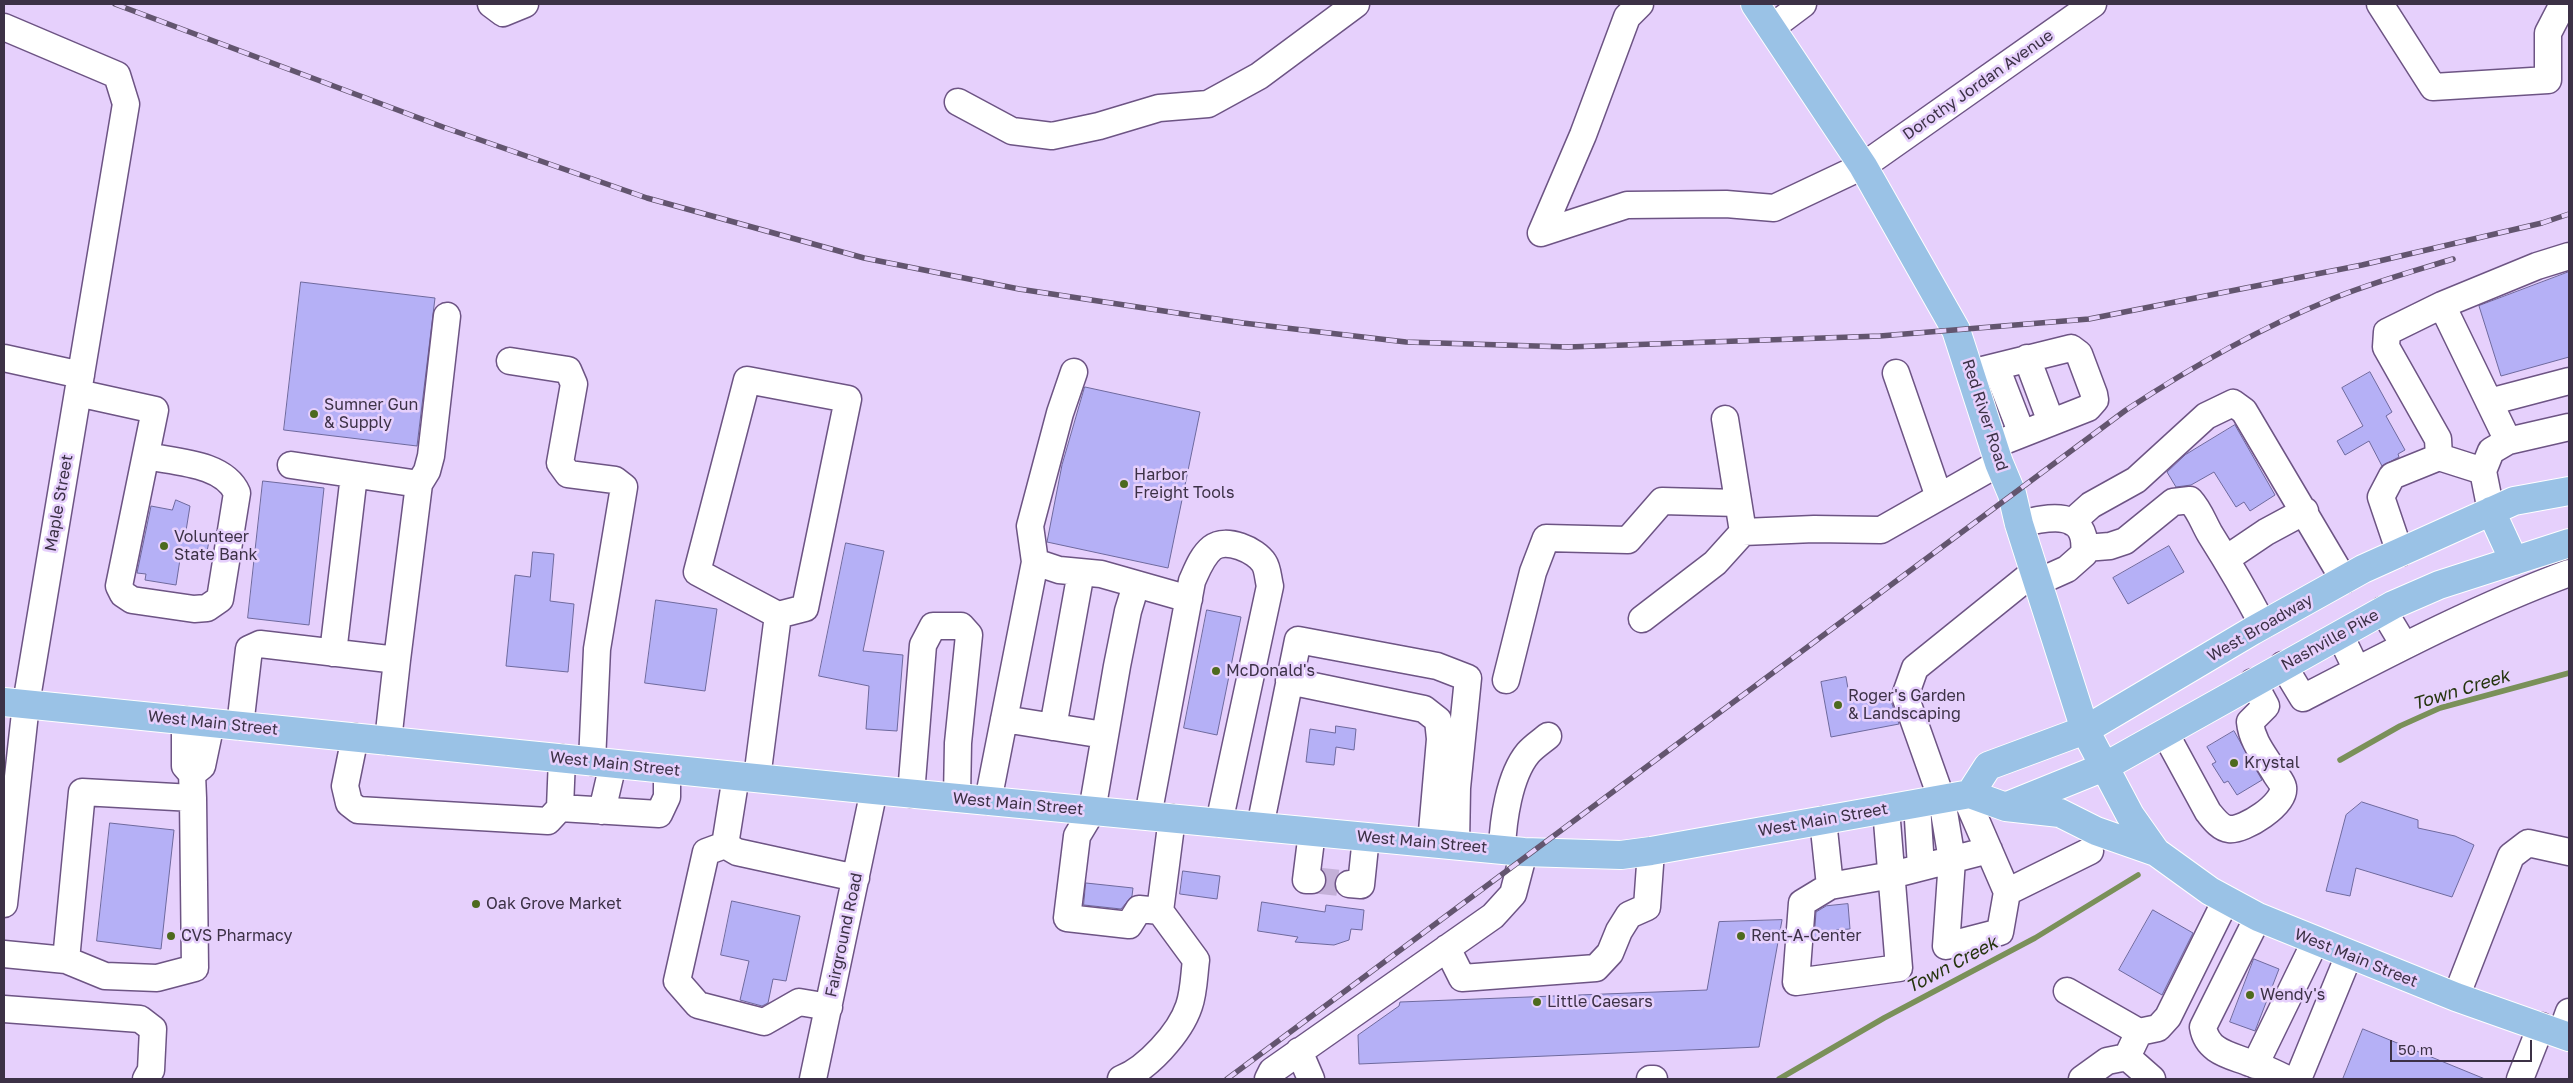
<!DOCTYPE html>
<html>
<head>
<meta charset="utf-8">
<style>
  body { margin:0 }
  #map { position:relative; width:2573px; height:1083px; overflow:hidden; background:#e6d0fc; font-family:"Golos Text",sans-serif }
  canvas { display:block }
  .frame { position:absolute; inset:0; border:5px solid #3c3146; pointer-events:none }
  .scale { position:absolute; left:2390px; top:1040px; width:142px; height:22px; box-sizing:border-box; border:2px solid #3c3146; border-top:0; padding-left:6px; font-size:15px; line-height:18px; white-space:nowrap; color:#3c3146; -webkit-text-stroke:4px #e6d0fc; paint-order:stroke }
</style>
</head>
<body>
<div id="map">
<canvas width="2573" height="1083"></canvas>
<div class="frame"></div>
<div class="scale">50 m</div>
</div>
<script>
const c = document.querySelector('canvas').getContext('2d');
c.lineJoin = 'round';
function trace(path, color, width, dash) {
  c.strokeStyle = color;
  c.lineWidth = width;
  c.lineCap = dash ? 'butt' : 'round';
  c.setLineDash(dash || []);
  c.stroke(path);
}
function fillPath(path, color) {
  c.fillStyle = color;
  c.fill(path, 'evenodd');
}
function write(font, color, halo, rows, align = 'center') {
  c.font = font + ' "Golos Text",sans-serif';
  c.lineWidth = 5;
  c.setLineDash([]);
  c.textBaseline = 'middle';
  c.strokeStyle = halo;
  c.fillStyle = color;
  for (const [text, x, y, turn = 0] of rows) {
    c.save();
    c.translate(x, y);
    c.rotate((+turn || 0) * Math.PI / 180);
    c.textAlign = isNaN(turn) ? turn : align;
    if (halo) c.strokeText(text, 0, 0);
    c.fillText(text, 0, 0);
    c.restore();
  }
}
trace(new Path2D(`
  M2340,760L2400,726L2440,708L2569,673
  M1779,1079L1884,1018L2035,938L2138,875`), '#7a9059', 5.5);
const building = new Path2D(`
  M2569,272V357L2501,376L2479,306Z
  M301,282L435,298L417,446L284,430Z
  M2370,372L2392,412L2386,416L2405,450L2398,454L2399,457L2382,466L2369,441L2345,455L2337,441L2363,426L2342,388Z
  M1085,387L1200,412L1168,568L1047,542L1062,465Z
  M2235,425L2275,495L2250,511L2244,502L2236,507L2214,472L2191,485L2176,487L2167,472L2185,455Z
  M263,481L324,488L309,625L248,618Z
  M176,500L190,506L185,537L209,541L206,557L181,553L176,585L145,580L146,574L137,573L151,506L172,510Z
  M846,543L884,551L863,651L903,655L897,731L866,729L869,686L819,676Z
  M2169,546L2184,572L2128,604L2113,578Z
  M533,552L554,554L550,601L574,604L568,672L506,666L515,575L530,577Z
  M656,600L717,609L705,691L645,683Z
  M1207,610L1241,617L1217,735L1184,728Z
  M1846,677L1850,700L1891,692V701L1899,724L1831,737L1821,682Z
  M1336,726L1356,729L1354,750L1336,747L1334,765L1306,762L1310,729L1335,733Z
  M2234,731L2262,780L2237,795L2228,781L2224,783L2212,764L2216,762L2207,747Z
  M2362,802L2418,820V828L2455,836L2474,845L2452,897L2356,868L2350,896L2326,891L2346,815Z
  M110,823L174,830L161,949L97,941Z
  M1183,871L1220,876L1217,899L1180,894Z
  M1086,883L1133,888L1132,896L1121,909L1084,905Z
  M732,901L800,916L786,981L773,979L768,1003L762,1006L740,1000L749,961L721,955Z
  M1262,902L1325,912L1326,905L1364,910L1362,930L1351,929L1349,940L1334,945L1295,942L1298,937L1258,931Z
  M1848,904L1850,929L1836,930V938L1814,940L1816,912L1826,906Z
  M2153,910L2193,933L2162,995L2119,970Z
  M1782,920L1759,1047L1359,1064L1358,1035L1399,1006L1400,1002L1707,990L1719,922Z
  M2254,959L2279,969L2255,1031L2230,1022Z
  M2363,1029L2485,1079H2343Z`);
fillPath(building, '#b5b0f6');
trace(building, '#6e699d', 1);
trace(new Path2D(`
  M1312,880L1349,884`), '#c4b0d8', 26, [26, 13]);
const minor = new Path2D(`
  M491,4L503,13L525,4
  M2380,4L2433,87L2548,80V33L2563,4
  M4,27L117,75L126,104L26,704L4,904
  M1771,28L1803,4
  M958,102L1012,131L1052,136L1099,126L1159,108L1208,104L1259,76L1356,4
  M1541,233L1627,205L1726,204L1774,208L1863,166L2093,4
  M1541,233L1583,135L1627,17L1640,4
  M4,358L81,375
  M2027,358L2051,422
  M510,361L568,370L574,384L560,463L568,474L615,480L624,487L597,649L592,762
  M1996,367L2022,434
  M1896,373L1939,497
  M1970,373L2071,348L2079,354L2094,394L2095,400L2088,408L1994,445
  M78,393L155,410L119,586L123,594L132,600L194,609L207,608L220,599L237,493C224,463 175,462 146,456
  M2489,402L2569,381
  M1725,419L1743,532L1814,529L1881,530L1999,463
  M2508,441L2442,305L2537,266L2569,256
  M2439,457L2438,439L2386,347L2387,332L2442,305
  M291,465L419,484L397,660
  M419,484L427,471L431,456L447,316
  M2491,511L2483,471L2491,451L2508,441L2569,427
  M2072,522L2091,505L2136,480L2206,416L2233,403L2244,411L2344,580
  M2019,524C2048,517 2089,508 2084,554L2067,569L2038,582
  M2085,548L2110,546L2125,541L2173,502L2190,500C2200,511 2203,522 2210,534C2229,564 2246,593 2263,625
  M2400,553L2381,497L2392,476L2439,457L2483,471
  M2226,559L2266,532L2305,511
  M1035,562L1059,570L1101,574L1189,599
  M1136,585L1128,611L1117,666L1092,811L1077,836L1067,918L1129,925L1139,909L1160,911
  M2383,610L2404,645
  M1642,619L1715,563L1743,532
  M2340,635L2357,670
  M333,653L354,475
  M2283,665L2303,698C2390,653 2477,607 2569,573
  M1506,680L1533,572L1546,538L1628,540L1662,501L1738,503
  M1289,681L1424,709L1438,720L1440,739L1431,843
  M1004,719L1104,735
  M240,726L249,649L260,644L397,660L388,741
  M1053,727L1081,572
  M2165,733L2208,812C2213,818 2220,828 2229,829C2244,831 2286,804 2283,787C2282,782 2277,777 2275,773C2265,756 2252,742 2250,722L2266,706L2253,682
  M355,737L345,786L349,803L358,810L548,821L560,808L562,758
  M192,774L202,766L211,723
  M757,778L778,615L697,572L747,380L848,399L805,608L778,615
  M911,794L923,645L933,626H961L969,635L958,743L957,798
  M1965,795L2007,892L2090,851
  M988,801L1035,562L1030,526L1060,413L1074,372
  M1917,804L1921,867
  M560,808L659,814L667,797V769
  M602,811L613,764
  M1148,816L1192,581C1197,570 1202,556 1212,548C1226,537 1256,550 1264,563C1268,569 1268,579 1270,586L1219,823
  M1823,820L1830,886L1892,875L1989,850
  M1260,827L1298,640L1437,666L1468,678L1457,788L1456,845
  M725,845L736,776
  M1502,849C1503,821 1509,776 1528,753C1533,747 1542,741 1548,736
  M1312,880H1306L1312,832
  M1349,884L1361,885L1366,837
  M1830,886L1802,903L1796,982L1899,968L1886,809
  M2007,892L2000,932L1946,946L1952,860L1942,800L1905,696L1915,668L2034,572
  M2258,917L2203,1027C2207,1052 2230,1055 2250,1063C2263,1067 2275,1073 2287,1079
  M1447,948L1462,978L1596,968L1610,953L1619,931L1629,915L1647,907L1651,851
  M4,954L66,960L105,976L157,978L195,968L193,798
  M66,960L82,792L193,798L192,774L185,766V720
  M2067,991L2139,1032L2127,1057L2152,1079
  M2456,997L2511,856L2528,843L2569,852
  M829,1007L799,1002L764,1022L698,1005L677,981L706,852L725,845L737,852L856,878
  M4,1009L140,1019L153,1029L151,1070L146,1079
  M2139,1032L2158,1028L2168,1017L2226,900
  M2561,1034L2569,1012
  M1299,1051L1311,1079
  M2255,1065L2315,942
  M813,1079L874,790
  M1121,1079C1147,1069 1180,1033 1189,1006C1194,992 1194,975 1196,960L1160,911L1172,818
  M1268,1079L1272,1071L1493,916L1513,894L1524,852
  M1650,1079H1654
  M2082,1079L2107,1061L2127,1057
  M2298,1079L2349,955
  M2520,1079L2541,1026`);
const major = new Path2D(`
  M1755,4L1863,166L1956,330L1999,463L2012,494L2019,524L2085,730L2130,815L2156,852
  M2491,511L2514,561
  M4,702L874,790L1524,852L1621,855L1651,851L1970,794L2006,807L2060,813L2096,831L2156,852L2210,891L2258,917L2456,997L2569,1037
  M1970,794L1988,766L2085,730L2252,631L2363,569L2514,501L2569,491
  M2010,805L2104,767L2393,605L2439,585L2569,543`);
trace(minor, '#6d5484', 29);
trace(major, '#fff', 30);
trace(minor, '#fff', 26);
trace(major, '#9ac2e6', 28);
const rail = new Path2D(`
  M115,4L443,127L647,198L864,258L1019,289L1243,323L1406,342L1568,347L1880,336L2089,319L2362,265L2542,223L2569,214
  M1227,1079L2126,410C2190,368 2256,330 2327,301C2367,284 2411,272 2453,259`);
trace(rail, '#63556f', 5.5);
trace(rail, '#e6d0fc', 4, [11]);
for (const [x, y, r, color] of [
  [314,414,5,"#4e6a1e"],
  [1124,484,5,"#4e6a1e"],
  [164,546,5,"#4e6a1e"],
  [1216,671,5,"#4e6a1e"],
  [1838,705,5,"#4e6a1e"],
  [2234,763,5,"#4e6a1e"],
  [476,904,5,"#4e6a1e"],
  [171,936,5,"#4e6a1e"],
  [1741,936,5,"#4e6a1e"],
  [2250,995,5,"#4e6a1e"],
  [1537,1002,5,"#4e6a1e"]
]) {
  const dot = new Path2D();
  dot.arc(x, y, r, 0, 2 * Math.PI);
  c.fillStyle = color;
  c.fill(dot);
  trace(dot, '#e6d0fc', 2);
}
write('16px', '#3c3146', '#e6d0fc', [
  ["Dorothy Jordan Avenue",1978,85,-35],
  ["Red River Road",1985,415,72],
  ["Maple Street",59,503,-80],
  ["West Broadway",2260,628,-30],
  ["Nashville Pike",2330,640,-29],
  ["West Main Street",213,723,6],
  ["West Main Street",615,764,6],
  ["West Main Street",1018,804,5],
  ["West Main Street",1823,820,-10],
  ["West Main Street",1422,842,5],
  ["Fairground Road",844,935,-78],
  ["West Main Street",2356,958,22]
]);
write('16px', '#3c3146', '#e6d0fc', [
  ["Sumner Gun",324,405],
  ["& Supply",324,423],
  ["Harbor",1134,475],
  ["Freight Tools",1134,493],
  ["Volunteer",174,537],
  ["State Bank",174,555],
  ["McDonald's",1226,671],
  ["Roger's Garden",1848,696],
  ["& Landscaping",1848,714],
  ["Krystal",2244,763],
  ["Oak Grove Market",486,904],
  ["CVS Pharmacy",181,936],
  ["Rent-A-Center",1751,936],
  ["Wendy's",2260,995],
  ["Little Caesars",1547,1002]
], 'left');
write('italic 18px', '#26350f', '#e6d0fc', [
  ["Town Creek",2461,690,-17],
  ["Town Creek",1952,965,-28]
]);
</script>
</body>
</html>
